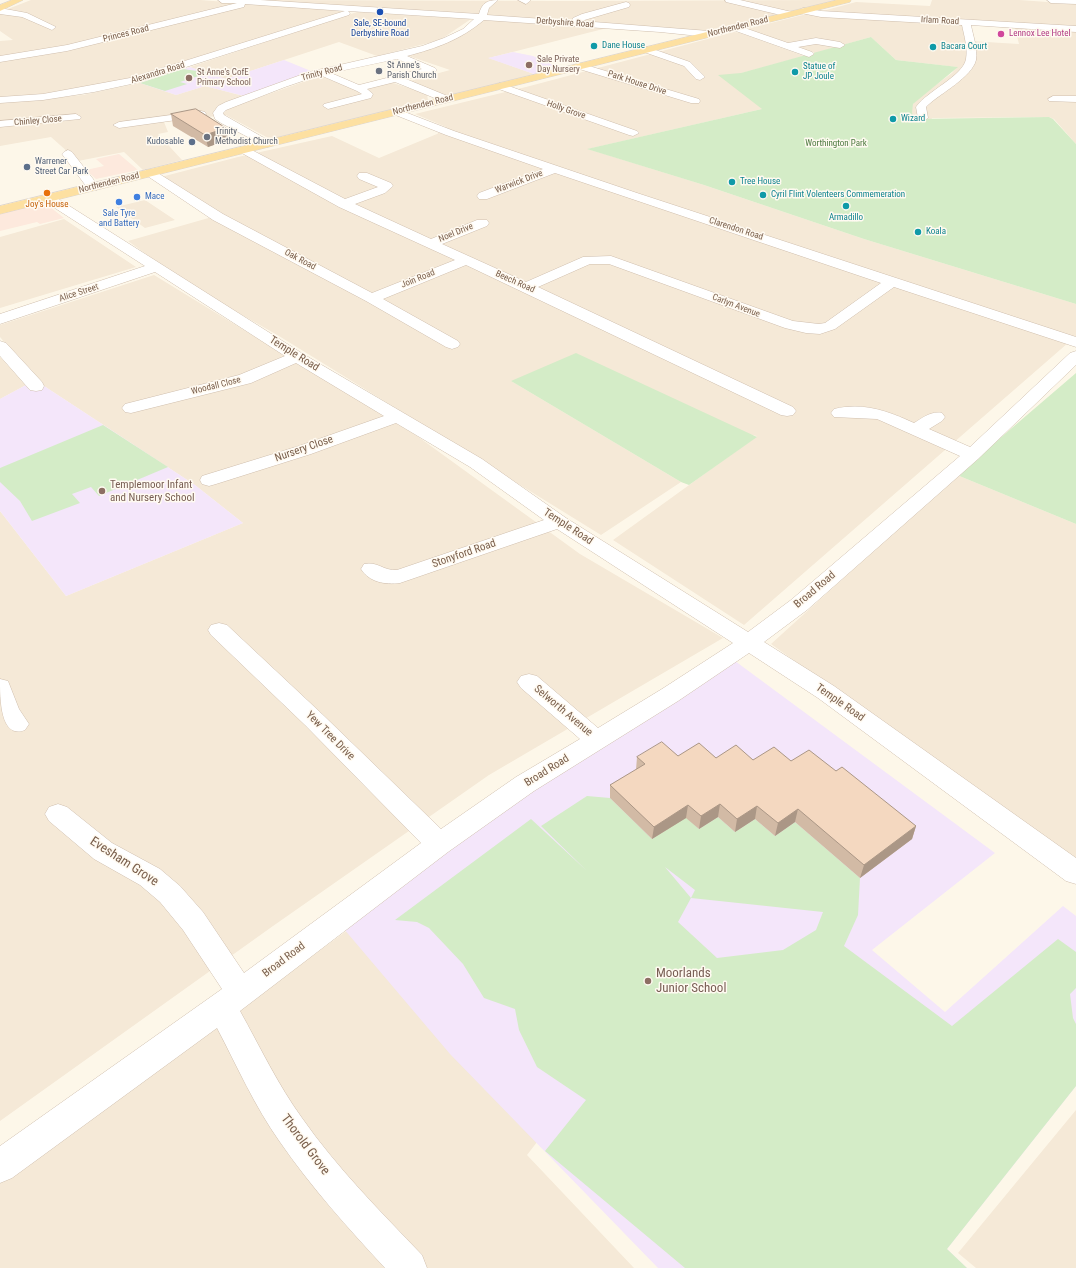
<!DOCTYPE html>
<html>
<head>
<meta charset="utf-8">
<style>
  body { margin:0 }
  canvas { display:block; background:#fdf7e9 }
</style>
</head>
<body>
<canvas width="1076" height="1268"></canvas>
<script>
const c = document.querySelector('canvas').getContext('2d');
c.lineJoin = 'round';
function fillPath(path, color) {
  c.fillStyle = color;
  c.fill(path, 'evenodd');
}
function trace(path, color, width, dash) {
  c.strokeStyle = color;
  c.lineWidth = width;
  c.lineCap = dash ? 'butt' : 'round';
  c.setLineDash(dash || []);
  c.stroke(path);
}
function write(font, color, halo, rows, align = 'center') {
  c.font = font + ' "Roboto Condensed",sans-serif';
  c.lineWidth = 3;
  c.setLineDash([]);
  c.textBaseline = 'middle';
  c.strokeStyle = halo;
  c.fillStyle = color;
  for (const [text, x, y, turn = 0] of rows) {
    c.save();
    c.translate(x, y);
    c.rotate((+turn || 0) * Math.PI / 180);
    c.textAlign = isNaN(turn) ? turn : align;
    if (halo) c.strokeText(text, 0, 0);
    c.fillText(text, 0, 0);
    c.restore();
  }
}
fillPath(new Path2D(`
  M31,0H200L344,11L128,80L61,92L0,98V41L13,40L0,31V12Z
  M245,0L573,1L836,0L714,32Z
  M932,0H1019L1076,4V28L819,12L856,2L930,6Z
  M357,12L471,19L440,40L377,56L339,42L226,79L190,67Z
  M807,14L969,24L970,41L1019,44L1015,28L1076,31V144L1054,119L1049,117L932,118L931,120L914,117L911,111L913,104L918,98L952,73L957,67L896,60L871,37L815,53L747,29Z
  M484,19L607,28L489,58L534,74L449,97L410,81L450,70L409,56L454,39Z
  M734,32L740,33L804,56L742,73L762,109L588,149L704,185L864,239L1076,304V336L744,625L613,540L757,436L511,381L681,482L601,535L279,336L186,283L128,241L219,215L161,177L238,157L332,136L379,158L437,134L446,127L415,114L526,87Z
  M320,76L357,90L390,82L427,94L428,101L270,139L226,115L164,122L168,132L158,134L182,160L143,170L124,152L78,161L51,137L0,146V103L83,95L140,83L176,95L205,86L255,99Z
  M145,200L175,220L145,228L116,207Z
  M64,219L136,267L0,308V237Z
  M154,275L417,436L580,554L723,638L489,775L273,926L0,1121V511L66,596L243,523L195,485L38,382L0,337V325Z
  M0,357L26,385L0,399Z
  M957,475L1076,524V862L771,644Z
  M371,913L558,1115L527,1155L634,1268H0V1178L158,1069Z
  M1076,1110V1268H976L958,1253Z`), '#f5e9d7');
fillPath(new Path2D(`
  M119,154L138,170L96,179L86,170L104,166L96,159Z
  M45,203L64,218L40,224L37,222L0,231V214Z`), '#fde9dd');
fillPath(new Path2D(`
  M513,52L533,56L558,67L534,74L488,58Z
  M284,60L311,71L244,96L205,86L176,95L140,83L190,67L226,79Z
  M38,382L195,485L243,523L66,596L0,511V399L26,385Z
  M735,661L995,853L872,950L945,1012L1063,906L1076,916V1086L947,1249L967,1268H658L450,1054L338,922L458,829Z`), '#f4e6fa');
fillPath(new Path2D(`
  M871,37L896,60L958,67L913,104L912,113L917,119L1049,117L1053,119L1076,144V304L864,239L704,185L587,149L762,109L718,75L741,73Z
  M183,69C192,71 198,70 208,73L180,82L187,84L165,91L140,83Z
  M576,353L757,437L689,485L681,482L511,381Z
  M1076,373V524L957,475Z
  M103,425L168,467L99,496L91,487L72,494L80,503L32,521L20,501L0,482V468Z
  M587,796L610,798L652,839L686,817L699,829L718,817L735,832L755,819L775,836L795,822L860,878L858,915L844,946L952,1026L1058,939L1076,952V988L1070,994L1073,1018L1076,1024V1086L947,1249L967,1268H685L545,1151L586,1100L537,1067L519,1030L515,1009L484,998L463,964L429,928L417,922L395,920L531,819L587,871L541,826ZM665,867L695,890L691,898ZM691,898L823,912L816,930L783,950L717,958L678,922Z`), '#d4ecc7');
const minor = new Path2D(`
  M218,0H260L479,14C482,3 487,0 498,0L489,8L487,15L572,21L573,18L582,14L626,2L629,3L630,5L629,7L581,21L709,31L714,34L709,37L660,32L484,20C460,40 437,48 407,56L435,68L437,70L435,72L406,79L450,97L451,99L450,101H442L395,82L367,89L373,94L371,98L328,109L323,106L324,104L362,94L357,91L320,75L285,87L226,110L223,113L224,115L271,142L273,144L271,146L267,147L221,123L215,119L213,113L218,106L226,102L309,72L422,46L444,38L463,29L474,19L348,11L350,13L349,15L136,83L94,92L43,100L0,103V97L43,94L130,78L345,11L245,4L244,7L67,51L0,62V56L67,45L237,3H222ZM397,59L422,69L359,85L331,73Z
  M518,0H530V1L526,4Z
  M725,0H740L792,12L793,14L789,17L726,2Z
  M1047,0H1076V4L1051,3Z
  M0,8L27,13L56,27L52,30L22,17L0,14Z
  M804,8L821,11L1076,26V32L971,25C973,36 978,49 976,60C972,77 941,93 928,105L926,107L928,118L923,121L918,118L916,107C927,91 963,76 966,59C968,48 964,35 962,25L821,17L801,13L800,11L801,9Z
  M736,25L788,43L816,38L840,42L845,45L840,48L816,44L798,47L812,52L814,54L809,57L733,30L732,28L733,26Z
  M647,47L690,62L705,77L700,80L696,79L684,66L644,52L642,50L644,48Z
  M579,63L699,99L700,101L699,103H691L576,68L574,66L576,64Z
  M500,83L637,131L639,133L633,136L629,135L496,88L495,86Z
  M1053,96H1076V102L1049,101L1048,99Z
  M397,109L454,131L637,193L1076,337V347L894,287L835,329L820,334L806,333L785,328L609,264H590L538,287L793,407L796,411L793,415L787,416L781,415L466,265L383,299L458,341L460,344L458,347L452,349L446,347L366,301L213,220L143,173L145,170H153L223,214L372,293L455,260L339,207L240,152L238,150L240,148H248L345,199L378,187L359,179L357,176L359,173H367L391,183L393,186L385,193L355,204L431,239L477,220H487L489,223L487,226L442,244L526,282L583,257L611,256L793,321L819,324L825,323L881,283L555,173L487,199H479L477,196L479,193L543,169L446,135L393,114L392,112L393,110Z
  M201,111L205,112L206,114L205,116L119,128L113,125L119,122Z
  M76,114L81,117L80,119L0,127V121Z
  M68,150L72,152L97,184L99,187L97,190H89L62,154L64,152Z
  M48,194L52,195L303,354L482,459L566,518L748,632L791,600L960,456L877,419L834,417L831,413L834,409C863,402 888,411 914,423C924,417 931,411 942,413L945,417L942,421L929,429L970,447L1070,353L1076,351V365L978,459L807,610L764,642L834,686L1076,858V884L1066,881L818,698L749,653L678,701L534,791L448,852L240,1011C260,1047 278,1085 302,1118C337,1168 380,1211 422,1255L427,1268H385C348,1228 311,1187 280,1142C255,1107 237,1066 217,1028L12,1178L0,1183V1146L222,989L183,930L160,902L140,885L94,859L49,821L45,814L49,807L58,804L67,807L112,843L160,869L180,886L203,912L244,973L421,843L306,726L211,635L208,630L211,625L219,623L227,625L322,714L441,829L516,777L580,739L521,688L517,682L521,676L529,674L537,676L598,728L662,689L733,643L557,529L400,583C385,585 369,582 361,569L364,564C378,561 383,571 397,570L544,520L470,467L396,423L311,454L216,484L209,486L202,484L200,480L202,476L299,446L384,416L296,363L251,383L131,413L125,412L122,408L125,404L239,375L285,356L155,272L0,324V314L145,266L44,201L42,198L44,195Z
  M0,341L6,343L42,382L44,386L42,390L36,391L30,390L0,356Z
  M0,679L8,681L19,709L29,724L25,730C0,740 0,698 0,679Z`);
const major = new Path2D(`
  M12,0H23L0,11V5Z
  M837,0H851L850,2L0,214V206Z`);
trace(minor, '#d0bfae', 1);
trace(major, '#dcd5d0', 1);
fillPath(minor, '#fff');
fillPath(major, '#fde0a1');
fillPath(new Path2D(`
  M171,114L226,128L228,140L208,147L173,126Z
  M678,756L716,758L753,760L791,761L836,771L916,826L912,839L860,878L795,822L775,836L755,819L735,832L718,817L699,829L686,818L652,839L610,798V785L636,770L637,757Z`), '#d2baa5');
fillPath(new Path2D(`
  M226,128L228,140L208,147L205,135Z
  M720,804L718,817L699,829L701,816Z
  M688,805L686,818L652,839L654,827Z
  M757,806L755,819L735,832L737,819Z
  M798,809L795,822L775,836L778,823Z
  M916,826L912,839L860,878L864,865Z`), '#ab9786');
const building = new Path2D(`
  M196,109L226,128L205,135L171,114Z
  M662,742L678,756L699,743L716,758L736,745L753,760L774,747L791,761L809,750L836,771L842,767L916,826L864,865L798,809L778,823L757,806L737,819L720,804L701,816L688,805L654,827L610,785L645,764L637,757Z`);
fillPath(building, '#f4d8c0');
trace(building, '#ab9786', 1);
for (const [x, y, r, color] of [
  [380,12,4,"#1a4fb4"],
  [1001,34,4,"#d1479c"],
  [594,46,4,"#0f9aa8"],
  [933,47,4,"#0f9aa8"],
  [529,65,4,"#8d6e63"],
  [379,71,4,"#6b7280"],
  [795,72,4,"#0f9aa8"],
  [189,78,4,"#8d6e63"],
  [893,119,4,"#0f9aa8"],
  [207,137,4,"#6b7280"],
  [192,142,4,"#5c6f8a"],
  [27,167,4,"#5c6f8a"],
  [732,182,4,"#0f9aa8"],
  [47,193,4,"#e8710a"],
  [763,195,4,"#0f9aa8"],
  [137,197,4,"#3f7fe0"],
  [119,202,4,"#3f7fe0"],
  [846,206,4,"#0f9aa8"],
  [918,232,4,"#0f9aa8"],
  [102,491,4,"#8d6e63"],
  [648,981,4,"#8d6e63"]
]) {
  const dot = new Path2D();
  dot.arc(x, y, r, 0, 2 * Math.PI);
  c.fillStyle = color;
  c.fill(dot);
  trace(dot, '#fffaf1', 1.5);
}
write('9px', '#795e4b', '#fffaf1', [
  ["Irlam Road",940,21,3],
  ["Derbyshire Road",565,23,4],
  ["Northenden Road",738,27,-14],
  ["Princes Road",126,34,-14],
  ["Alexandra Road",158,73,-17],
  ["Trinity Road",322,73,-15],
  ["Park House Drive",637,83,18],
  ["Northenden Road",423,105,-14],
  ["Holly Grove",566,110,19],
  ["Chinley Close",38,121,-5],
  ["Warwick Drive",519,182,-21],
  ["Northenden Road",109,183,-14],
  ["Clarendon Road",736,229,18],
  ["Noel Drive",456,233,-22],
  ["Oak Road",300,260,28],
  ["Join Road",418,279,-22],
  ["Beech Road",515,282,24],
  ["Alice Street",79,293,-18],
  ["Carlyn Avenue",736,306,21],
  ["Woodall Close",216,386,-14]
]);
write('9px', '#164399', '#fffaf1', [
  ["Sale, SE-bound",380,24],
  ["Derbyshire Road",380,34]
]);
write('9px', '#b23c85', '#fffaf1', [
  ["Lennox Lee Hotel",1009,34]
], 'left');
write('9px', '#0d838f', '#fffaf1', [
  ["Dane House",602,46],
  ["Bacara Court",941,47],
  ["Statue of",803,67],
  ["JP Joule",803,77],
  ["Wizard",901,119],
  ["Tree House",740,182],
  ["Cyril Flint Volenteers Commemeration",771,195],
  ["Armadillo",846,218,"center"],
  ["Koala",926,232]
], 'left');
write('9px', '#785e54', '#fffaf1', [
  ["Sale Private",537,60],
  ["Day Nursery",537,70],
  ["St Anne's CofE",197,73],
  ["Primary School",197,83]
], 'left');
write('9px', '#5b616d', '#fffaf1', [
  ["St Anne's",387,66],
  ["Parish Church",387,76],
  ["Trinity",215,132],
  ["Methodist Church",215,142]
], 'left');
write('9px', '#4e5e75', '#fffaf1', [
  ["Kudosable",184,142],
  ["Warrener",35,162,"left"],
  ["Street Car Park",35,172,"left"]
], 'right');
write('9px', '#4d7a40', '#fffaf1', [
  ["Worthington Park",836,144]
]);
write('9px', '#366cbe', '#fffaf1', [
  ["Mace",145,197],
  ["Sale Tyre",119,214,"center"],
  ["and Battery",119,224,"center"]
], 'left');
write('9px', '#c56008', '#fffaf1', [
  ["Joy's House",47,205]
]);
write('11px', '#795e4b', '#fffaf1', [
  ["Temple Road",294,354,32],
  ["Nursery Close",304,449,-19],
  ["Temple Road",568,527,33],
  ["Stonyford Road",464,554,-19],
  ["Broad Road",815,590,-40],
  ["Temple Road",840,703,35],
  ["Selworth Avenue",563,711,40],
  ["Yew Tree Drive",330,736,45],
  ["Broad Road",547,771,-32],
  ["Broad Road",284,960,-37]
]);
write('11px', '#785e54', '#fffaf1', [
  ["Templemoor Infant",110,485],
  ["and Nursery School",110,498]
], 'left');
write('13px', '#795e4b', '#fffaf1', [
  ["Evesham Grove",124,862,33],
  ["Thorold Grove",305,1145,53]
]);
write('13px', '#785e54', '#fffaf1', [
  ["Moorlands",656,974],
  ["Junior School",656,989]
], 'left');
</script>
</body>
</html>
